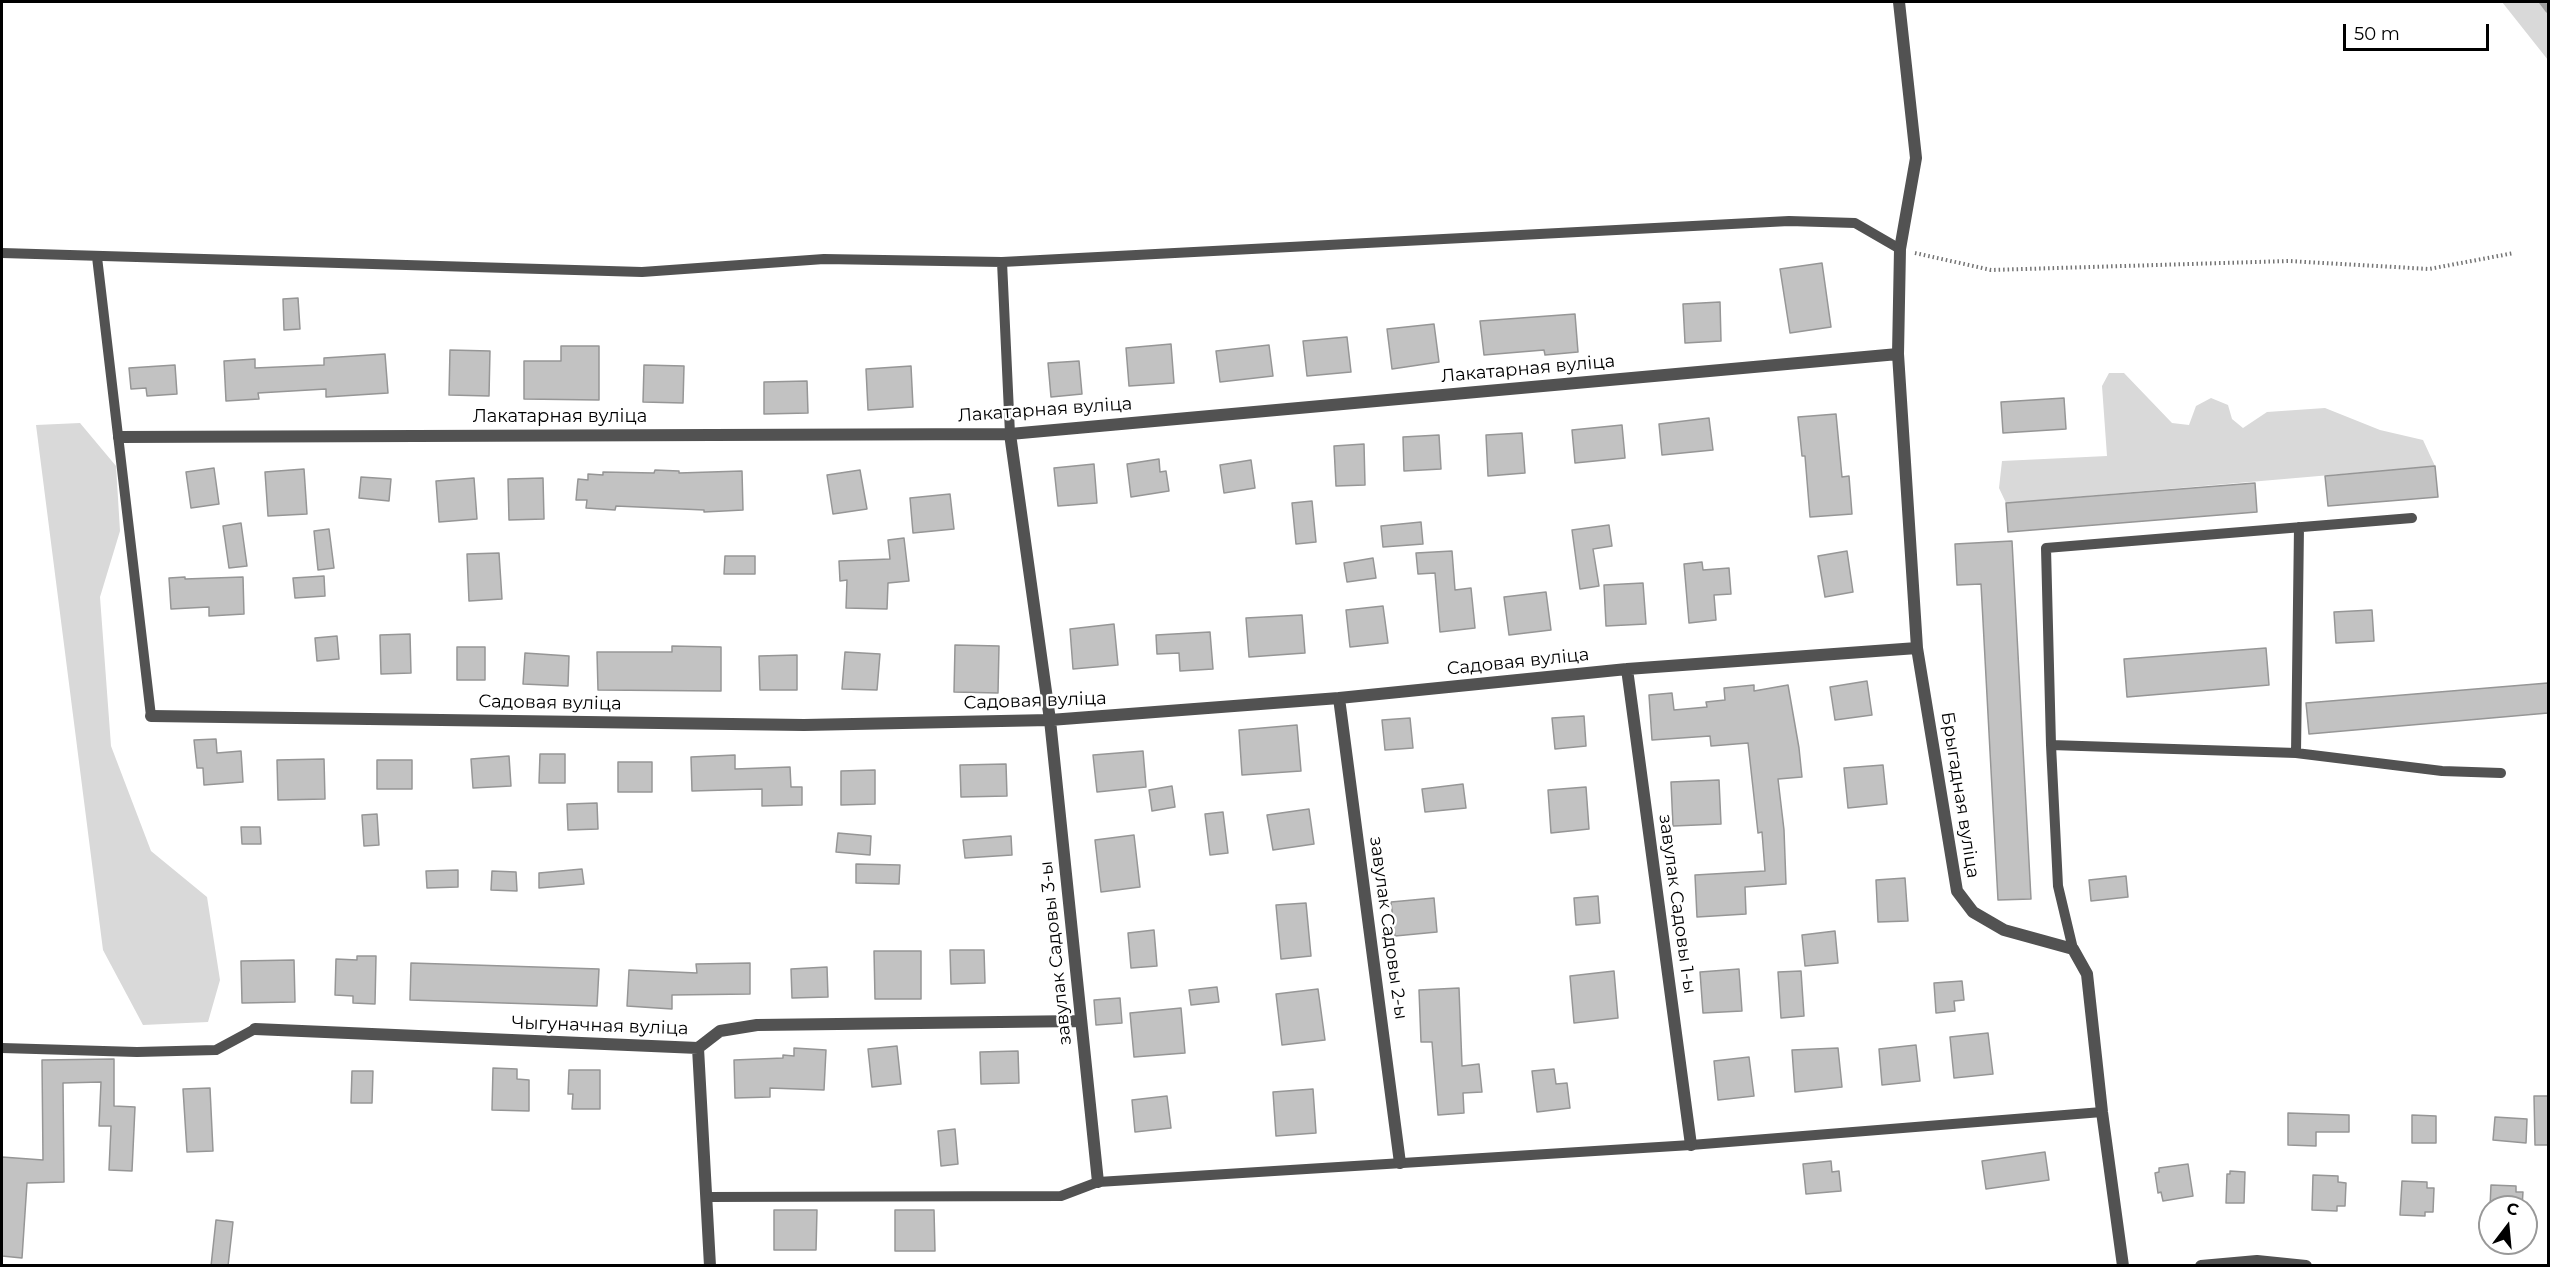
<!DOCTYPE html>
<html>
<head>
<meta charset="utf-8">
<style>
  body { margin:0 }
  #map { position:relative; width:2550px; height:1267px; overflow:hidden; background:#fff; font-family:Montserrat,sans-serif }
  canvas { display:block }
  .frame { position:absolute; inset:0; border:3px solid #000; pointer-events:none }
  .north { position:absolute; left:2478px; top:1195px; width:60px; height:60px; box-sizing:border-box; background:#fff; border:2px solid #999; border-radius:50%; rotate:16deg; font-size:16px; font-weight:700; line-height:24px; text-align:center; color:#000 }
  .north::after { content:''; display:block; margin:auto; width:21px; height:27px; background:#000; clip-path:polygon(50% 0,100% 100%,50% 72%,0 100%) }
  .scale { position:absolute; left:2343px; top:24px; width:146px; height:27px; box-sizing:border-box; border:3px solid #000; border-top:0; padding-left:8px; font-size:18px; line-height:21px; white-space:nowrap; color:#000; -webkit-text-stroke:4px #fff; paint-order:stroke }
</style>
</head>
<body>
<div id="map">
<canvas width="2550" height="1267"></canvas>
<div class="frame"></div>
<div class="north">С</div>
<div class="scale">50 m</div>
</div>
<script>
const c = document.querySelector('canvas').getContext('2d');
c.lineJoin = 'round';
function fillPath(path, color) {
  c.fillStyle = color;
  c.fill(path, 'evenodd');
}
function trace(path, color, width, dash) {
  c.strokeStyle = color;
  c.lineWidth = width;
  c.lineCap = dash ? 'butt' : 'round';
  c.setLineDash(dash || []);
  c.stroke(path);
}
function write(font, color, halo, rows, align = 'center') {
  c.font = font + ' Montserrat,sans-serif';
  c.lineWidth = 5;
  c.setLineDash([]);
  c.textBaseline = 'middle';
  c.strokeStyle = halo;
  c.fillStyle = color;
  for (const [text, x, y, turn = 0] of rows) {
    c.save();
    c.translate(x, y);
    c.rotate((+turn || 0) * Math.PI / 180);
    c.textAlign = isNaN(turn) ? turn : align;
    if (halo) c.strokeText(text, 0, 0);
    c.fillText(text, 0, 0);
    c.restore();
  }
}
fillPath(new Path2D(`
  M2502,2H2548V60Z
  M2109,373H2124L2172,423L2189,425L2196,406L2211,398L2228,405L2232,419L2243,428L2267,412L2325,408L2380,430L2423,440L2435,466L2006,503L1999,488L2002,461L2107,456L2102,386Z
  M80,423L116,466L120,531L100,597L111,746L151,851L207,897L220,980L208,1022L143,1025L103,950L36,425Z`), '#d9d9d9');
trace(new Path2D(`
  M2542,2L2548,10`), '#a0a0a0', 6);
const building = new Path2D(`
  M1822,263L1831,327L1790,333L1780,269Z
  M298,298L300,329L284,330L283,299Z
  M1720,302L1721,341L1685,343L1683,304Z
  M1575,314L1578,352L1545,355L1544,350L1484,355L1480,321Z
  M1434,324L1439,362L1392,369L1387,329Z
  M1347,337L1351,372L1307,376L1303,341Z
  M1171,344L1174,383L1129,386L1126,348Z
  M1269,345L1273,376L1220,382L1216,351Z
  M561,346H599V400L524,399V361H561Z
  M450,350L490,351L489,396L449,395Z
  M385,354L388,393L326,397V389L258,393L259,399L226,401L224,361L255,359V368L324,365V358Z
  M1079,361L1082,394L1051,397L1048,363Z
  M175,365L177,394L147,396L146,388L131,389L129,368Z
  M644,365L684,366L683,403L643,402Z
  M911,366L913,407L868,410L866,369Z
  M807,381L808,413L764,414V382Z
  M2064,398L2066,429L2003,433L2001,402Z
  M1836,414L1842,477L1849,476L1852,514L1810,517L1805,456H1802L1798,417Z
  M1709,418L1713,450L1662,455L1659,424Z
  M1622,425L1625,458L1575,463L1572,430Z
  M1522,433L1525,473L1488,476L1486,435Z
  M1439,435L1441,469L1404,471L1403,437Z
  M1364,444L1365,485L1336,486L1334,446Z
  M1159,459L1160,472L1166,471L1169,491L1131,497L1127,464Z
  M1251,460L1255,488L1224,493L1220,465Z
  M1094,464L1097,503L1058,506L1054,468Z
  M2435,466L2438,497L2328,506L2325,476Z
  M214,468L219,504L191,508L186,472Z
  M304,469L307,514L268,516L265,472Z
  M655,470L679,471V473L742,471L743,510L704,512V510L616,506L615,510L586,508L587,500H576L578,479L588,480V474L603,475V472L654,473Z
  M860,470L867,509L833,514L827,475Z
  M361,477L391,479L389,501L359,498Z
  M474,478L477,519L439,522L436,481Z
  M543,478L544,519L509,520L508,479Z
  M2255,483L2257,512L2008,532L2006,503Z
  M950,494L954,529L913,533L910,498Z
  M1312,501L1316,542L1296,544L1292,503Z
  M1421,522L1423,544L1383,547L1381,526Z
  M241,523L247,566L229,568L223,526Z
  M1609,525L1612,546L1593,549L1599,586L1580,589L1572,530Z
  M329,529L334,568L318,570L314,531Z
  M904,538L909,581L888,583L887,609L846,608L847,580L840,581L839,561L890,559L888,540Z
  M2012,541L2031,899L1998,900L1981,584L1957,585L1955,544Z
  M1452,551L1455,590L1471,588L1475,628L1440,632L1435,573L1418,574L1416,553Z
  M1847,551L1853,592L1825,597L1818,556Z
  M499,553L502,599L469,601L467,554Z
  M725,556H755V574H724Z
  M1373,558L1376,578L1347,582L1344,563Z
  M1702,562L1703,570L1729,568L1731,594L1714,595L1716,620L1689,623L1684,564Z
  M324,576L325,596L295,598L293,578Z
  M185,577V579L243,577L244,614L209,616V607L171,609L169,578Z
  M1643,583L1646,624L1606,626L1604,585Z
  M1546,592L1551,630L1509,635L1504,597Z
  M1383,606L1388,643L1350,647L1346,610Z
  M2372,610L2374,641L2336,643L2334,612Z
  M1302,615L1305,653L1249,657L1246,618Z
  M1114,624L1118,665L1073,669L1070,629Z
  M1210,632L1213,669L1180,671L1179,653L1157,654L1156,635Z
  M410,634L411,673L381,674L380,635Z
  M337,636L339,659L317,661L315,638Z
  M955,645L999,646L998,693L954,692Z
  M672,646L721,647V691L598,690L597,652H672Z
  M457,647H485V680H457Z
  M2266,648L2269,685L2127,697L2124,659Z
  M845,652L880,654L877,690L842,689Z
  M525,653L569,656L568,686L523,684Z
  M797,655V690H760L759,656Z
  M1867,681L1872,715L1835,720L1830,687Z
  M2548,683V713L2309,734L2306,703Z
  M1754,685V691L1788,685L1799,748L1802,777L1778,779L1784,830L1786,884L1745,887L1746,914L1697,917L1695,875L1765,871L1762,832L1758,833L1748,743L1711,746L1710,736L1652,740L1649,695L1672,693L1674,710L1707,707L1706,702L1725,700L1724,688Z
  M1584,716L1586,746L1555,749L1552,718Z
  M1410,718L1413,748L1385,750L1382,720Z
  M1297,725L1301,771L1242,775L1239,730Z
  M216,739L217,753L241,751L243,782L204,785L203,768H197L194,740Z
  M1143,751L1146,787L1097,792L1093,755Z
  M540,754H565V783H539Z
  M735,755V769L790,767L791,787H802V805L762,806V789L692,791L691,757Z
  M509,756L511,786L473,788L471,759Z
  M324,759L325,799L278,800L277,760Z
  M377,760H412V789H377Z
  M618,762H652V792H618Z
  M1006,764L1007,796L961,797L960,765Z
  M1883,765L1887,804L1848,808L1844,768Z
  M875,770V804L841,805V771Z
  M1719,780L1721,824L1673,826L1671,782Z
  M1463,784L1466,808L1425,812L1422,789Z
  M1172,786L1175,807L1152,811L1149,790Z
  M1586,787L1589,829L1551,833L1548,790Z
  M597,803L598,829L568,830L567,804Z
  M1309,809L1314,844L1273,850L1267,815Z
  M1223,812L1228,853L1210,855L1205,814Z
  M377,814L379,845L364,846L362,815Z
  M241,827H260L261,844H242Z
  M838,833L871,836L870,855L836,852Z
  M1134,835L1140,887L1101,892L1095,840Z
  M1011,836L1012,855L965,858L963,840Z
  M856,864L900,865L899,884L856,883Z
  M582,869L584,884L539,888V873Z
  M458,870V887L427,888L426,871Z
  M492,871L516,872L517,891L491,890Z
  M2126,876L2128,897L2091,901L2089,880Z
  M1905,878L1908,921L1878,922L1876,880Z
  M1598,896L1600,923L1576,925L1574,898Z
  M1434,898L1437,932L1395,936L1391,902Z
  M1306,903L1311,956L1281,959L1276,905Z
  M1154,930L1157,966L1131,968L1128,933Z
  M1835,931L1838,963L1805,966L1802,935Z
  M950,950H984L985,983L951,984Z
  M874,951H921V999H875Z
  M357,956H376L375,1004L353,1003V996L335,995L336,959L357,960Z
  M294,960L295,1002L242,1003L241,961Z
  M411,963L599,969L597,1006L410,1000Z
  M750,963V994L672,995V1009L627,1006L629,970L697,973L696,964Z
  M827,967L828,997L792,998L791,969Z
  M1739,969L1742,1011L1703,1013L1700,972Z
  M1614,971L1618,1018L1574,1023L1570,976Z
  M1801,971L1804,1016L1781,1018L1778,972Z
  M1962,981L1964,1000L1954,1001L1955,1011L1936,1013L1934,983Z
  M1217,987L1219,1002L1191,1005L1189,990Z
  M1459,988L1462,1066L1479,1064L1482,1092L1463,1093L1464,1113L1438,1115L1432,1042H1421L1419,990Z
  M1318,989L1325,1040L1282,1045L1276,994Z
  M1120,998L1122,1023L1096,1025L1094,1000Z
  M1181,1008L1185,1053L1134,1057L1130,1013Z
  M1988,1033L1993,1074L1954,1078L1950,1037Z
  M1916,1045L1920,1081L1882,1085L1879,1049Z
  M897,1046L901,1084L872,1087L868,1049Z
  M794,1048L826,1050L824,1090L770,1088V1097L735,1098L734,1060L783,1058V1055L794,1056Z
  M1838,1048L1842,1087L1795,1092L1792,1050Z
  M1018,1051L1019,1083L981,1084L980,1052Z
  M1749,1057L1754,1096L1718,1100L1714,1061Z
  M114,1059V1106L135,1107L132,1171L109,1170L111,1126H99L101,1082L63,1083L64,1182L27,1183L22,1258L2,1256V1157L43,1160L42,1060Z
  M493,1068L517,1069V1079L529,1080V1111L492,1110Z
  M1554,1069L1556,1084L1567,1083L1570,1108L1537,1112L1532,1071Z
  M569,1070H600V1109H572L573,1094H568Z
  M352,1071H373L372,1103H351Z
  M210,1088L213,1151L187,1152L183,1089Z
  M1313,1089L1316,1133L1276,1136L1273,1092Z
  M1167,1096L1171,1128L1135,1132L1132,1100Z
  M2534,1096H2548V1145H2535Z
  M2288,1113L2349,1115V1132H2316V1146L2288,1145Z
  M2412,1115L2436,1116V1143H2412Z
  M2495,1117L2527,1119L2526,1143L2493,1140Z
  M955,1129L958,1164L941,1166L938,1131Z
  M2045,1152L2049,1180L1986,1189L1982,1161Z
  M1831,1161L1832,1172L1839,1171L1841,1191L1806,1194L1803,1164Z
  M2188,1164L2193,1196L2163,1201L2161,1192L2158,1193L2155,1173L2159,1172V1168Z
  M2230,1171L2245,1172L2244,1203H2226L2227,1174H2230Z
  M2313,1175L2338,1176V1182L2346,1183L2345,1206H2337V1211L2312,1210Z
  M2402,1181L2427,1182V1188H2434L2433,1212H2425V1216L2400,1215Z
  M2491,1185L2516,1186V1192H2523L2522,1207H2490Z
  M774,1210H817L816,1250H774Z
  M895,1210H934L935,1251H895Z
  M216,1220L233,1222L228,1266H211Z`);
fillPath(building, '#c2c2c2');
trace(building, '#969696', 1.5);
trace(new Path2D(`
  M1915,253L1991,270L2289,261L2429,269L2514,253`), '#747474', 4, [1.5, 3]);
trace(new Path2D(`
  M2,253L642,272L824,259L1002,262L1789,221L1855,223L1900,249
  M97,257L151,716
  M1002,262L1010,434
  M2051,745L2296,753L2442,771L2501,773
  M2296,753L2299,527
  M2073,949L2058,886L2051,745L2046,548L2412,518
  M2,1048L137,1052L216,1050L255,1029
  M707,1197L1061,1196L1098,1182L1691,1145L2102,1112`), '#525252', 10);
trace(new Path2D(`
  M1899,2L1916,158L1900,249L1898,354L1917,648L1957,891L1973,912L2004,930L2073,949L2087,974L2102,1112L2123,1266
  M1010,434L1050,720L1098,1182
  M119,437L1010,434L1898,354
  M1627,669L1691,1145
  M1339,698L1400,1163
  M151,716L804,725L1050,720L1339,698L1627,669L1917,648
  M255,1029L698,1048L720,1031L757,1025L1081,1021
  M698,1048L710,1266
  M2201,1266L2257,1261L2306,1266`), '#525252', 12);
write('18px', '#000', '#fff', [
  ["Лакатарная вуліца",1528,369,-5],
  ["Лакатарная вуліца",1045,410,-4],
  ["Лакатарная вуліца",560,417],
  ["Садовая вуліца",1518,662,-6],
  ["Садовая вуліца",1035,701,-2],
  ["Садовая вуліца",550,703,1],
  ["Брыгадная вуліца",1960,795,81],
  ["завулак Садовы 1-ы",1677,904,82],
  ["завулак Садовы 2-ы",1388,928,82],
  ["завулак Садовы 3-ы",1056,953,-96],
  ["Чыгуначная вуліца",600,1026,2]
]);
</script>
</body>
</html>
